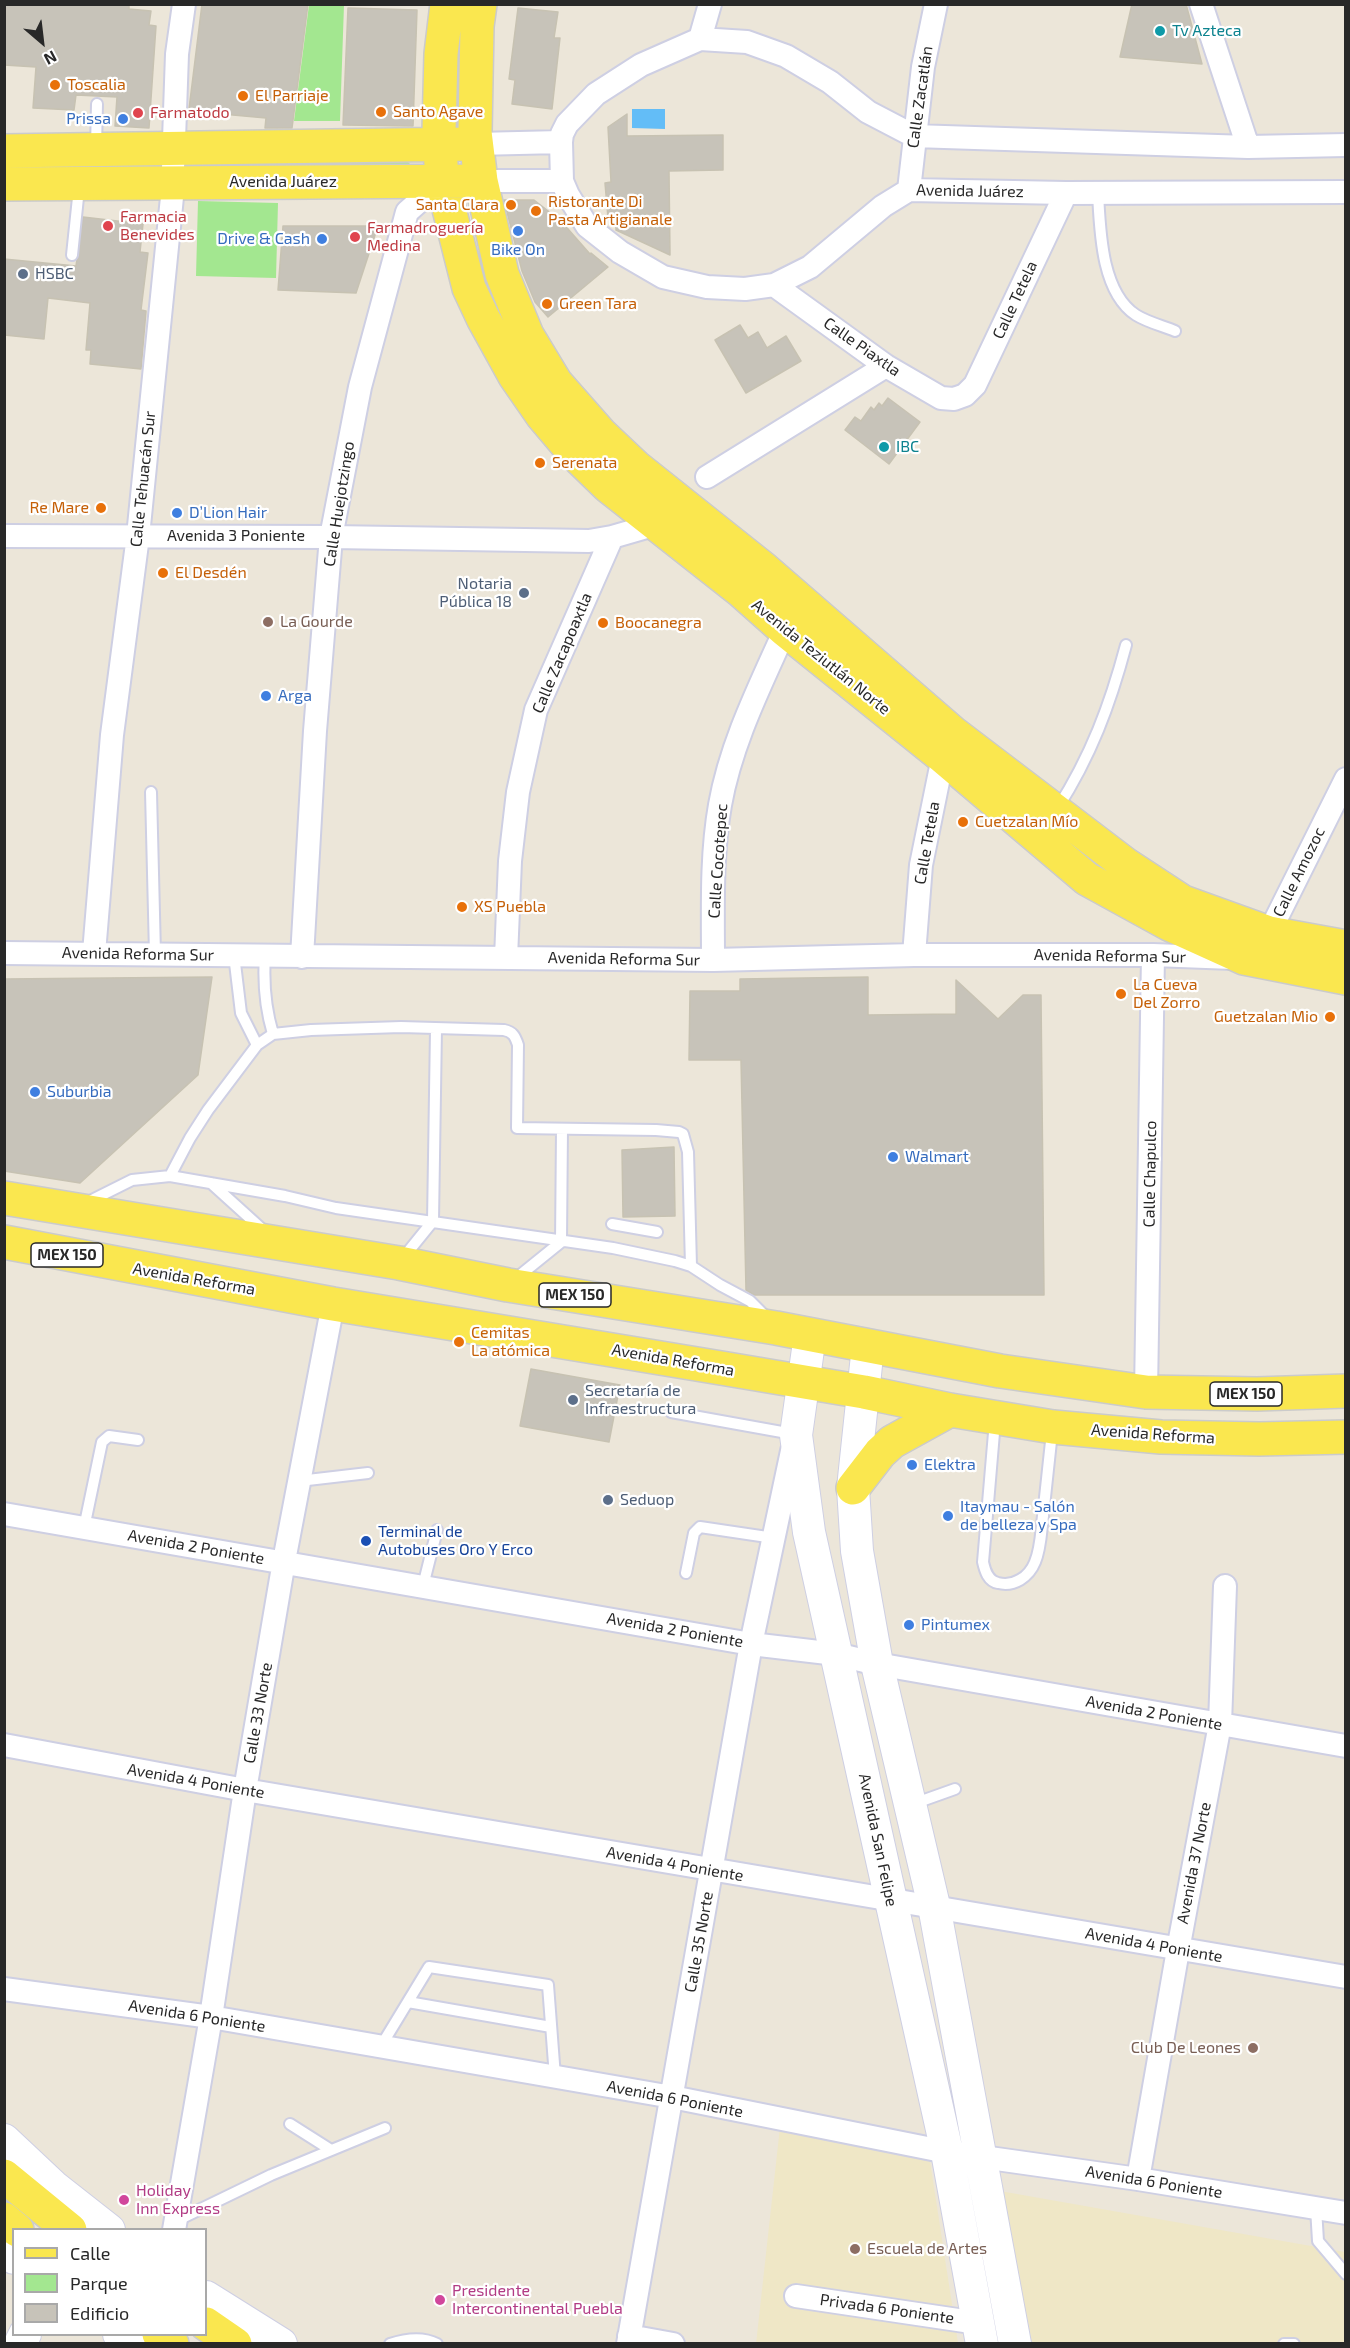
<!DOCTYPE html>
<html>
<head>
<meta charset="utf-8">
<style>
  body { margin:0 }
  #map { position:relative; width:1350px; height:2348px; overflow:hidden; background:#ece6d9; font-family:"Exo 2",sans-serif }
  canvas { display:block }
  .frame { position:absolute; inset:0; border:6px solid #282828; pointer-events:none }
  .legend { position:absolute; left:12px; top:2228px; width:195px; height:108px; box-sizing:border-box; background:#fff; border:2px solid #a9a9a9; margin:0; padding:8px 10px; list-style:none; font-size:18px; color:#282828 }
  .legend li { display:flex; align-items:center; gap:12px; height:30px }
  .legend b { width:30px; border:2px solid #a9a9a9 }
  .north { position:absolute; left:12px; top:12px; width:60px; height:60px; -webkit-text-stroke:4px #fff; paint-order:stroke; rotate:152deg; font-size:16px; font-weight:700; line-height:24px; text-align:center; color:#282828 }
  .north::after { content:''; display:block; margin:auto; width:21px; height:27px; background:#282828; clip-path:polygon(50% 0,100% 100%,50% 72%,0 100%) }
</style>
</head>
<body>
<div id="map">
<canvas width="1350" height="2348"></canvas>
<div class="frame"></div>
<ul class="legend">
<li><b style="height:8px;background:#fae74f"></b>Calle</li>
<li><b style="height:16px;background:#a3e790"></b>Parque</li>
<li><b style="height:16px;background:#c7c3b9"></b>Edificio</li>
</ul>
<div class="north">N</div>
</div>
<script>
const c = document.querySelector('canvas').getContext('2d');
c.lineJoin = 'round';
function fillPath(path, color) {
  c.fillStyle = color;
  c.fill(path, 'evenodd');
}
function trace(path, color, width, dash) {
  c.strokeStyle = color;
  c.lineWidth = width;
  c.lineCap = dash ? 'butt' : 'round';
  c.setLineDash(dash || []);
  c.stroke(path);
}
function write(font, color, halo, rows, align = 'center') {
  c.font = font + ' "Exo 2",sans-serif';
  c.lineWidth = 4.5;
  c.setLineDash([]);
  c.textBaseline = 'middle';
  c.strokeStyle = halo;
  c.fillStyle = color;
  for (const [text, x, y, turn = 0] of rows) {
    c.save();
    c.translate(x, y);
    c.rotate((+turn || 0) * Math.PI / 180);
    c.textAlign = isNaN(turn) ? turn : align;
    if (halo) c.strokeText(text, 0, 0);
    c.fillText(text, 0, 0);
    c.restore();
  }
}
fillPath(new Path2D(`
  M780,2127L929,2155L958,2343L756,2344Z
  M1000,2191L1345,2252V2343H1032Z`), '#efe7c6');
fillPath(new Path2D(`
  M309,5H344L340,121H294Z
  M193,161L408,162L413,167L187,169V165Z
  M198,201L278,203L276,278L196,276Z`), '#a3e790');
fillPath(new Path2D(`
  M632,109H665V129L632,128Z`), '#63bdf7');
const building = new Path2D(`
  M4,4H129V9L151,11L149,25L156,26L149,128L115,126L117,97L76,95L74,110L33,108L36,67L4,65Z
  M202,4H308L292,128H265L266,118L211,113L210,119L188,117Z
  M1132,4H1186L1202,64L1120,57Z
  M348,8L417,10L413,126L343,125Z
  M518,8L558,12L554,38H560L552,109L512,104L515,80L509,79Z
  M627,114V136L723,135V170L669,171L670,255L616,230V217L608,218L605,183L611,182L608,127Z
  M504,200H534L561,221L590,254L591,253L608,267L548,317L535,302L522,271Z
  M83,217L143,224L140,252L148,253L141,310L146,311L141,369L90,364L91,350H86L90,303L48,298L44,339L4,335V259L76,266Z
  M283,226H378L356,293L278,290Z
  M740,325L748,338L758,332L767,348L786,336L801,361L746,393L715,340Z
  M888,398L920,422L889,464L845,430L855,417L861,421L871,407L874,410L879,403L882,406Z
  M212,977L198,1075L80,1183L4,1171V979Z
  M868,977V1015L956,1014V980L998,1019L1023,995H1041L1044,1295H754L746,1290L741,1060H689L690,991H740V979Z
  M674,1147L675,1216L623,1217L622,1150Z
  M531,1369L620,1385L609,1442L520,1426Z`);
fillPath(building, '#c7c3b9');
trace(building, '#c7c2b2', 1.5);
const service = new Path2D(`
  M96,147L97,104
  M1098,193C1100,230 1101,292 1136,315C1147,322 1163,326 1175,331
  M72,255L79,188
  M151,792L155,954
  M1057,809C1091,756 1110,705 1126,645
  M234,955L241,1013L257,1045
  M265,956C263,984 265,1007 273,1034
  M170,1176L190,1138L208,1110L257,1045L273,1034L311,1030L401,1027L504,1030C513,1032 515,1036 518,1045L517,1128L656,1130L679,1132L683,1134L688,1152L691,1266
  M211,1183L264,1231
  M86,1203L132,1180L170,1176L285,1196L336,1208L613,1248L675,1261L691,1266L720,1285L750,1301L766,1317
  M612,1224L657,1232
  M403,1258L433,1221L436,1029
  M514,1280L561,1242L562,1129
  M671,1412L793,1434
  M995,1421L983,1562C985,1571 988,1581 998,1583C1014,1587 1029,1577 1035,1562C1041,1548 1041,1531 1043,1516C1046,1488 1049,1460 1052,1432
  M299,1481L368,1473
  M84,1528L102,1442L109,1436L138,1440
  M686,1573L694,1533L700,1527L774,1538
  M423,1586L437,1530
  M913,1804L955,1789
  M408,2002L551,2027
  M381,2046L429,1967L548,1985L555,2077
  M290,2124L331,2150
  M1316,2208L1318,2241L1346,2274
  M176,2221L271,2175L385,2128
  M390,2344C405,2339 422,2336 437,2344
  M1284,2344H1294`);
const minor = new Path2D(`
  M1201,4L1248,147
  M700,39L710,4
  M476,144L561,142
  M1346,145L1248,147L914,136L868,112L830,82L786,56L747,42L700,39L641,65L596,94L567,124L562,134L561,142L562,181L568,195L587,226L620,252L663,277L707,287L745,289L774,285L810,267L883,206L909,190L1066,193L1346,192
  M481,181H562
  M909,190L923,67L936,4
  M774,285L886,366L941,398L954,399L965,395L975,385L1066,193
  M707,477L886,366
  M4,536L331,537L589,541L612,537
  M1269,933L1346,779
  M4,953L713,960L914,955H1153L1233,958
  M94,953L112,735L138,536L172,197L177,54L184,4
  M914,955L921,865L943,757L947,747
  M302,957L315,731L331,537L360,387L407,212L442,181
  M506,958L510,861L518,792L536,710L612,537L657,524L664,517
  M713,960C713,909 711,856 720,805C731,743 760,686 785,630
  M1146,1392L1153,955
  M4,1514L751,1644L836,1654L877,1664L1346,1746
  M4,1745L245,1790L1346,1977
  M4,1989L211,2017L672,2097L947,2152L1138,2179L1346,2213
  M1138,2179L1178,1950L1220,1724L1225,1586
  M174,2230L211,2017L245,1790L284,1561L333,1304
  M796,2296L978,2323
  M629,2336L673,2344
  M628,2344L751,1644L792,1451`);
const secondary = new Path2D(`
  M810,1335L796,1435L809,1532L947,2152L982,2344
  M868,1346L853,1488L857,1551L877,1664L934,1906L1015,2344
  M4,2140L53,2186L109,2230
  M4,2251L14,2258
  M206,2297L281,2344
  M119,2334L131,2344
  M20,2344L25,2334`);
const primary = new Path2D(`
  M447,4L441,54L439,131L442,181L469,288L483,318L515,376L542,415L575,454L608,486L740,590L785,630L943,757L1087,879L1169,924L1244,958L1346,978
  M480,4L477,26L475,132L481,181L502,274L527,335L556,383L600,433L636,467L764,569L953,733L1125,864L1183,902L1269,933L1346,947
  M4,151L462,144
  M4,184L465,181
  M4,1198L399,1263L508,1285L776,1328L1000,1371L1146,1392L1257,1394L1346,1391
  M4,1242L333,1304L727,1369L864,1392L950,1410L1053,1427L1161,1437L1259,1439L1346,1437
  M853,1488L880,1453L892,1442L950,1410
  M4,2176L70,2230
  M4,2219L17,2230
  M206,2324L235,2344
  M159,2334L172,2344`);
trace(service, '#cecfe3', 14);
trace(minor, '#cecfe3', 26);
trace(secondary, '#cecfe3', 34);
trace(primary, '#cbcbcb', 36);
trace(service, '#fff', 10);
trace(minor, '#fff', 22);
trace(secondary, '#fff', 32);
trace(primary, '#fae74f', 33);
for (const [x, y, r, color] of [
  [1160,31,6,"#0f9aa8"],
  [55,85,6,"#e8710a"],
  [243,96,6,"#e8710a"],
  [381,112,6,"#e8710a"],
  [138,113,6,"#e0444e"],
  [123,119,6,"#3f7fe0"],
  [511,205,6,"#e8710a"],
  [536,211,6,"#e8710a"],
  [108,226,6,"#e0444e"],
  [518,231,6,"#3f7fe0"],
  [355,237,6,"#e0444e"],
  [322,239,6,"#3f7fe0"],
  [23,274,6,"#5c6f8a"],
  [547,304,6,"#e8710a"],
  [884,447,6,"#0f9aa8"],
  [540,463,6,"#e8710a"],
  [101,508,6,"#e8710a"],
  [177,513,6,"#3f7fe0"],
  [163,573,6,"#e8710a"],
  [524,593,6,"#5c6f8a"],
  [268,622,6,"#8d6e63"],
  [603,623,6,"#e8710a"],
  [266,696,6,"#3f7fe0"],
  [963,822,6,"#e8710a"],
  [462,907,6,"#e8710a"],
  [1121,994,6,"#e8710a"],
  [1330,1017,6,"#e8710a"],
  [35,1092,6,"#3f7fe0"],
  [893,1157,6,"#3f7fe0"],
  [459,1342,6,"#e8710a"],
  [573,1400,6,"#5c6f8a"],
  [912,1465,6,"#3f7fe0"],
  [608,1500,6,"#5c6f8a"],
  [948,1516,6,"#3f7fe0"],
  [366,1541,6,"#1a4fb4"],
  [909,1625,6,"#3f7fe0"],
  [1253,2048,6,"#8d6e63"],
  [124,2200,6,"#d1479c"],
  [855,2249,6,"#8d6e63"],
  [440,2300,6,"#d1479c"]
]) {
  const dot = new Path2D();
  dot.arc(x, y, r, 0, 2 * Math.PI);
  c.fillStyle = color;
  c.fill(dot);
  trace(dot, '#fff', 2);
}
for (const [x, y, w] of [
  [67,1255,72],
  [575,1295,72],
  [1246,1394,72]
]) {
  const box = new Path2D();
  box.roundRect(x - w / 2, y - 12, w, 24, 4.5);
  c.fillStyle = '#fff';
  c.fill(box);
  trace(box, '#282828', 1.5);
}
write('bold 15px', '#282828', null, [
  ["MEX 150",67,1255],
  ["MEX 150",575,1295],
  ["MEX 150",1246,1394]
]);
write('16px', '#0d838f', '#fff', [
  ["Tv Azteca",1172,31],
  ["IBC",896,447]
], 'left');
write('16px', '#c56008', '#fff', [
  ["Toscalia",67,85],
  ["El Parriaje",255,96],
  ["Santo Agave",393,112],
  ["Ristorante Di",548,202],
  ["Pasta Artigianale",548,220],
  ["Santa Clara",499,205,"right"],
  ["Green Tara",559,304],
  ["Serenata",552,463],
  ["Re Mare",89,508,"right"],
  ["El Desdén",175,573],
  ["Boocanegra",615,623],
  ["Cuetzalan Mío",975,822],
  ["XS Puebla",474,907],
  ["La Cueva",1133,985],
  ["Del Zorro",1133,1003],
  ["Guetzalan Mio",1318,1017,"right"],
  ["Cemitas",471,1333],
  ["La atómica",471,1351]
], 'left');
write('16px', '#282828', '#fff', [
  ["Calle Zacatlán",920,97,-82],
  ["Avenida Juárez",283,182],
  ["Avenida Juárez",970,191,1],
  ["Calle Tetela",1015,300,-65],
  ["Calle Piaxtla",862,347,35],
  ["Calle Tehuacán Sur",143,479,-84],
  ["Calle Huejotzingo",339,504,-81],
  ["Avenida 3 Poniente",236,536],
  ["Calle Zacapoaxtla",562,653,-67],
  ["Avenida Teziutlán Norte",821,657,39],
  ["Calle Tetela",927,843,-80],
  ["Calle Cocotepec",718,861,-86],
  ["Calle Amozoc",1299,872,-64],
  ["Avenida Reforma Sur",138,954,1],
  ["Avenida Reforma Sur",1110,956,1],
  ["Avenida Reforma Sur",624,959,1],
  ["Calle Chapulco",1150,1174,-89],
  ["Avenida Reforma",194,1279,10],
  ["Avenida Reforma",673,1360,10],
  ["Avenida Reforma",1153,1434,4],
  ["Avenida 2 Poniente",196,1547,10],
  ["Avenida 2 Poniente",675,1630,10],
  ["Calle 33 Norte",258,1713,-80],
  ["Avenida 2 Poniente",1154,1713,10],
  ["Avenida 4 Poniente",196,1781,10],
  ["Avenida San Felipe",878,1840,78],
  ["Avenida 37 Norte",1194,1863,-79],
  ["Avenida 4 Poniente",675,1864,10],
  ["Calle 35 Norte",699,1942,-80],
  ["Avenida 4 Poniente",1154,1945,10],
  ["Avenida 6 Poniente",197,2016,9],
  ["Avenida 6 Poniente",675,2099,11],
  ["Avenida 6 Poniente",1154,2182,9],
  ["Privada 6 Poniente",887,2309,8]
]);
write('16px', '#be3a42', '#fff', [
  ["Farmatodo",150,113],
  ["Farmacia",120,217],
  ["Benevides",120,235],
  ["Farmadroguería",367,228],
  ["Medina",367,246]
], 'left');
write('16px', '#366cbe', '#fff', [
  ["Prissa",111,119,"right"],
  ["Drive & Cash",310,239,"right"],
  ["Bike On",518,250,"center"],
  ["D’Lion Hair",189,513],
  ["Arga",278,696],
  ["Suburbia",47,1092],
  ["Walmart",905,1157],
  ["Elektra",924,1465],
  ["Itaymau - Salón",960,1507],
  ["de belleza y Spa",960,1525],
  ["Pintumex",921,1625]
], 'left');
write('16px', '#4e5e75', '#fff', [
  ["HSBC",35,274],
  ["Notaria",512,584,"right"],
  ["Pública 18",512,602,"right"],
  ["Secretaría de",585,1391],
  ["Infraestructura",585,1409],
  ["Seduop",620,1500]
], 'left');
write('16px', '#785e54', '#fff', [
  ["La Gourde",280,622],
  ["Club De Leones",1241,2048,"right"],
  ["Escuela de Artes",867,2249]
], 'left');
write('16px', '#164399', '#fff', [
  ["Terminal de",378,1532],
  ["Autobuses Oro Y Erco",378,1550]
], 'left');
write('16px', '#b23c85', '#fff', [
  ["Holiday",136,2191],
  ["Inn Express",136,2209],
  ["Presidente",452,2291],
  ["Intercontinental Puebla",452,2309]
], 'left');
</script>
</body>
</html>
